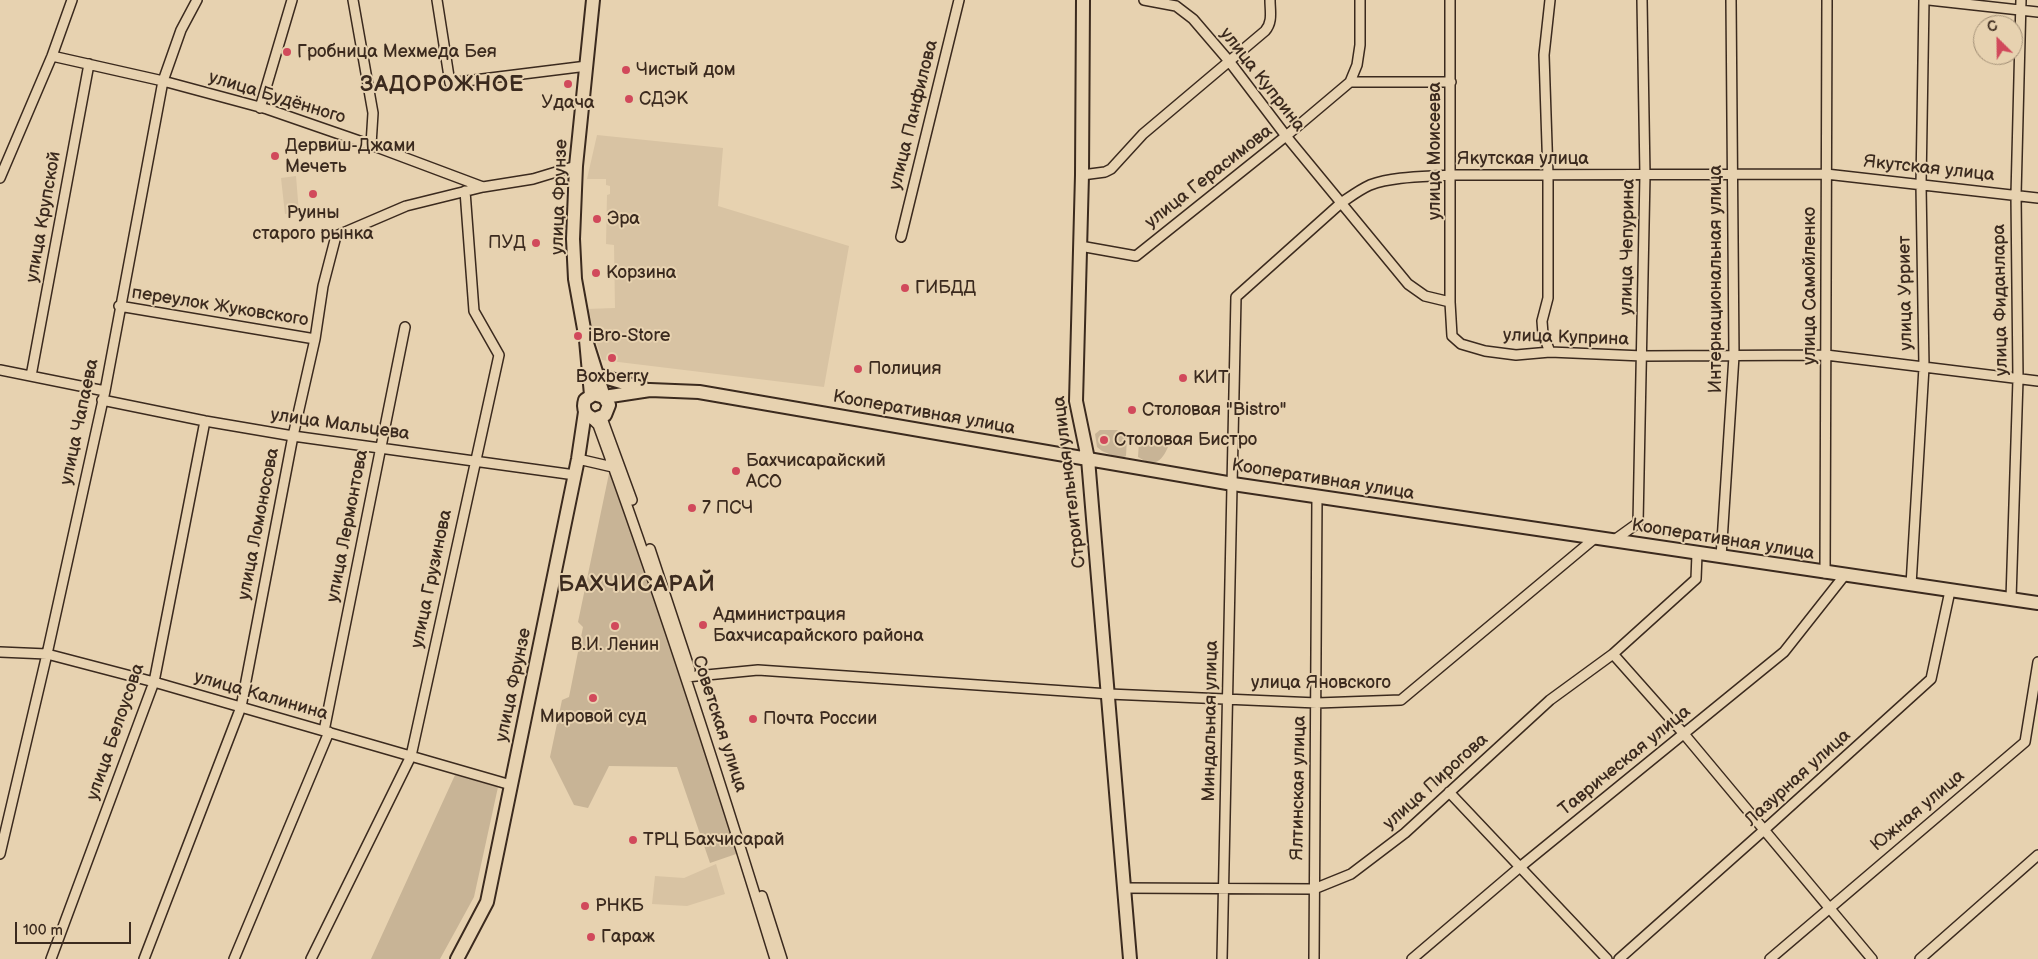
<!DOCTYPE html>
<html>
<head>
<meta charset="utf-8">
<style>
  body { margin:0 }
  #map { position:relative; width:2038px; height:959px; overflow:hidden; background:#e7d2b0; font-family:"Balsamiq Sans",sans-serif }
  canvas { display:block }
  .north { position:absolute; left:1973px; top:15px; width:50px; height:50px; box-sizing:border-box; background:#e7d2b0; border:1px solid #a28f76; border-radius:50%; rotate:337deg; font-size:14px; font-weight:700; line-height:20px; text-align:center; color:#3b2a1e }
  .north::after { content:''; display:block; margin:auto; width:18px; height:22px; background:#d1495b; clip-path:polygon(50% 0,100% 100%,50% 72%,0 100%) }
  .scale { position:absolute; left:15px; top:922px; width:116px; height:22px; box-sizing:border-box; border:2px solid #3b2a1e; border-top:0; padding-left:6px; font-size:15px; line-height:18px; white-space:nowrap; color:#3b2a1e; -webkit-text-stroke:4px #e7d2b0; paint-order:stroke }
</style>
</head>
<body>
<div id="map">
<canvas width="2038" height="959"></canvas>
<div class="north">С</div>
<div class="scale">100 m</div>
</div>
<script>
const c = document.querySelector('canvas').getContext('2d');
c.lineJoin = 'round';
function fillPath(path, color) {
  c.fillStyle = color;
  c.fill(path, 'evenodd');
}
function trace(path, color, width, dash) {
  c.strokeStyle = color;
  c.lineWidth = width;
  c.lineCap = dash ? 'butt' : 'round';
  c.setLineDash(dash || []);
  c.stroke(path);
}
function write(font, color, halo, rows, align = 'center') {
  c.font = font + ' "Balsamiq Sans",sans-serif';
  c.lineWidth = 4;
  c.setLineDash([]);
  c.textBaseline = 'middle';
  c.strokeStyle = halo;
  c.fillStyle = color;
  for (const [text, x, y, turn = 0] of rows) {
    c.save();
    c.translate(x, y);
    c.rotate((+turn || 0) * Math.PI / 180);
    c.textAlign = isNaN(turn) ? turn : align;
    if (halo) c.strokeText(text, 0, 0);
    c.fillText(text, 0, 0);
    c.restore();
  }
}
fillPath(new Path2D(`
  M597,135L723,148L718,206L849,246L824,387L602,360L586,309L615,308L614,245L606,244L607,195L610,194V186L606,185V179H587Z
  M296,176L299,213L285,214L281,178Z
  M716,864L725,894L687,906L652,904L655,876L684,878Z`), '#d8c3a3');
fillPath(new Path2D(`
  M1100,430H1117L1127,438L1126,456L1121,459L1102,451L1097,447L1095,434Z
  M1147,440L1161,441L1168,447C1161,463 1154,467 1138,457L1139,442Z
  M611,464L739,853L710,863L677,767L609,766L588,808L574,805L550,757L562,700L569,697L583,627L578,622Z
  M455,775L498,787L474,897L440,959H371Z`), '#c8b496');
const street = new Path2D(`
  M353,0L373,113L371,145
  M437,0L450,83L587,66
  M1144,0L1176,6L1193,19L1229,61L1286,136L1408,284L1425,296L1450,302L1452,336L1461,344L1485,351L1516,355L1550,352L1643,356L1826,355L2038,381
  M1929,0L2038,12
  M52,56L163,81L267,109L371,145L483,187L533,179L576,166
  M1350,82H1451
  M260,108L292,0
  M1082,175L1105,172L1111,169L1143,134L1265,31C1273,22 1270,11 1270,0
  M0,178L52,56L72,0
  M901,237L959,0
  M1080,246L1136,256L1286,136L1350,82L1357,65L1360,45V0
  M1450,302V0
  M119,306L315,339
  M1550,352L1543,334L1542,321L1548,298V175L1544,55L1550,0
  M0,370L105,391
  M31,376L89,64
  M102,400L205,421L293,436L575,475
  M591,418L598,425C663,602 720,780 775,959
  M602,418L632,500
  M578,459L617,468
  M1613,541L1638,523L1645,175L1642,0
  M650,549L690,670
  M1721,557L1734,356L1731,0
  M1825,573L1827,0
  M1911,585L1924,367L1921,185L1924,0
  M2011,599L2018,379L2016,195L2021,0
  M0,652L47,654L154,682L511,785
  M1613,654L1684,734L1872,959
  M686,677L758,670L1109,694L1317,703L1401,700L1595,538
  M324,731L405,327
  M1449,792L1607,959
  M0,854L47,654L105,391L163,81L181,30L197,0
  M1123,888L1314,889L1351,874L1405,833L1550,700L1613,654L1696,579L1697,554
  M762,896L782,959
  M51,959L154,682L205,421
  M144,959L241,707L293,436L315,339L323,286L336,236L406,206L483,187
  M234,959L329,732
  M311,959L411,756L499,355L474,311L465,191
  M1222,959L1236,297L1341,203C1350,197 1359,190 1370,185C1395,176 1425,177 1452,175L1826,174L2038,198
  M1314,959L1317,497
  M1412,959L1520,867L1784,652L1844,576
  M1619,959L1763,831L1931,679L1950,591
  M1770,959L2025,742L2038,662
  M1920,959L2038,855`);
const secondary = new Path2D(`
  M1083,0L1082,175L1076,401L1088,459L1130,959
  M586,340L604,397L609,405L605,415L595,419C586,416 582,410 585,400L594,394L604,397L650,390L699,392L1233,484L2038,603
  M597,375L645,389
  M591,395L586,340L575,279L573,239L576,166L593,0
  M457,959L487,902L578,459L585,412`);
trace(street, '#3b2a1e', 12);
trace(secondary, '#3b2a1e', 16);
trace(street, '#e7d2b0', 9);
trace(secondary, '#e7d2b0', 12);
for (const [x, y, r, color] of [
  [287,52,5,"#d1495b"],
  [626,70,5,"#d1495b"],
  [568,84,5,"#d1495b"],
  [629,99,5,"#d1495b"],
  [275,156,5,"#d1495b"],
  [313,194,5,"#d1495b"],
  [597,219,5,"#d1495b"],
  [536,243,5,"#d1495b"],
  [596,273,5,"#d1495b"],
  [905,288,5,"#d1495b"],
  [578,336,5,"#d1495b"],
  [612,358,5,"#d1495b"],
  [858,369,5,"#d1495b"],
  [1183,378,5,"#d1495b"],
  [1132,410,5,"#d1495b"],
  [1104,440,5,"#d1495b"],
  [736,471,5,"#d1495b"],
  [692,508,5,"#d1495b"],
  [703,625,5,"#d1495b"],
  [615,626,5,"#d1495b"],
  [593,698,5,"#d1495b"],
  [753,719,5,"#d1495b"],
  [633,840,5,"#d1495b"],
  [585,906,5,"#d1495b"],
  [591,937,5,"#d1495b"]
]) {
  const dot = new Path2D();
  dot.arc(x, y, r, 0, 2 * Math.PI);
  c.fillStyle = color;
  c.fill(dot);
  trace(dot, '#e7d2b0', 2);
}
write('18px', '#3b2a1e', '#e7d2b0', [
  ["Гробница Мехмеда Бея",297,52],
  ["Чистый дом",636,70],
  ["СДЭК",639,99],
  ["Удача",568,103,"center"],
  ["Дервиш-Джами",285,146],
  ["Мечеть",285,167],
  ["Руины",313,213,"center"],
  ["старого рынка",313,234,"center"],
  ["Эра",607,219],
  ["ПУД",526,243,"right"],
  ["Корзина",606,273],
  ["ГИБДД",915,288],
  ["iBro-Store",588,336],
  ["Полиция",868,369],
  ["Boxberry",612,377,"center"],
  ["КИТ",1193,378],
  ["Столовая \"Bistro\"",1142,410],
  ["Столовая Бистро",1114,440],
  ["Бахчисарайский",746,461],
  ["АСО",746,482],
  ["7 ПСЧ",702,508],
  ["Администрация",713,615],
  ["Бахчисарайского района",713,636],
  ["В.И. Ленин",615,645,"center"],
  ["Мировой суд",593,717,"center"],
  ["Почта России",763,719],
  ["ТРЦ Бахчисарай",643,840],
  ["РНКБ",595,906],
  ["Гараж",601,937]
], 'left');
write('18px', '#3b2a1e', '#e7d2b0', [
  ["улица Куприна",1262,80,52],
  ["улица Будённого",277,98,17],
  ["улица Панфилова",914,115,-76],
  ["улица Моисеева",1435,151,-90],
  ["Якутская улица",1523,159],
  ["Якутская улица",1929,169,6],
  ["улица Герасимова",1209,177,-38],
  ["улица Фрунзе",560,197,-88],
  ["улица Крупской",44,217,-80],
  ["улица Чепурина",1628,247,-89],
  ["Интернациональная улица",1716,279,-90],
  ["улица Самойленко",1810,286,-90],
  ["улица Урриет",1906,293,-91],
  ["улица Фиданлара",2001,300,-91],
  ["переулок Жуковского",220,307,9],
  ["улица Куприна",1566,338,2],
  ["Кооперативная улица",924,413,10],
  ["улица Чапаева",80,422,-78],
  ["улица Мальцева",340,425,8],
  ["Кооперативная улица",1323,480,9],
  ["Строительная улица",1070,482,-97],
  ["улица Ломоносова",259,524,-79],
  ["улица Лермонтова",348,526,-79],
  ["Кооперативная улица",1723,540,9],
  ["улица Грузинова",432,579,-78],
  ["улица Яновского",1321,683],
  ["улица Фрунзе",514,685,-78],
  ["улица Калинина",261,696,16],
  ["Миндальная улица",1211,721,-89],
  ["Советская улица",719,724,72],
  ["улица Белоусова",116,732,-71],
  ["Таврическая улица",1625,761,-39],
  ["Лазурная улица",1798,778,-42],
  ["улица Пирогова",1436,782,-42],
  ["Ялтинская улица",1299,788,-89],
  ["Южная улица",1918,811,-40]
]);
c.letterSpacing = '1px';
write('bold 22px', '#3b2a1e', '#e7d2b0', [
  ["ЗАДОРОЖНОЕ",442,85],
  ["БАХЧИСАРАЙ",637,585]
]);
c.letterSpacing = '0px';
</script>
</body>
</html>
